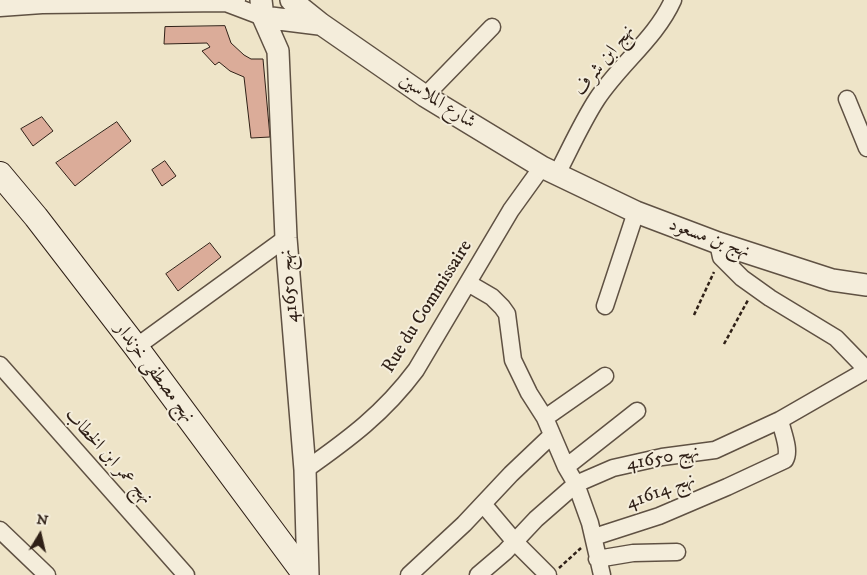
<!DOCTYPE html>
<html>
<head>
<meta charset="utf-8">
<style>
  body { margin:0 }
  #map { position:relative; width:867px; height:575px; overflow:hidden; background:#eee4c8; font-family:"IM FELL DW Pica",serif }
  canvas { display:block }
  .north { position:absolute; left:15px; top:510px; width:50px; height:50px; -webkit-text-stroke:4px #f4eddb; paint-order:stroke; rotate:9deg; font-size:14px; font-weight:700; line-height:20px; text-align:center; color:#2f2017 }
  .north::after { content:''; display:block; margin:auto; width:18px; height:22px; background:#2f2017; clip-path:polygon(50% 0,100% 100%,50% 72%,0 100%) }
</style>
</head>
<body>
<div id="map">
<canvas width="867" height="575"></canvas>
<div class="north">N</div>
</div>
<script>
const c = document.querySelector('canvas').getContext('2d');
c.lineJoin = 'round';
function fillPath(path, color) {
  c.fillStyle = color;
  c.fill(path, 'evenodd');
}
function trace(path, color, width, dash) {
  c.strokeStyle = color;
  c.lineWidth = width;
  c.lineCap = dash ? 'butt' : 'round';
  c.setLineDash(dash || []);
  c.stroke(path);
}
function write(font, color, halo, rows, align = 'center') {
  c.font = font + ' "IM FELL DW Pica",Amiri,serif';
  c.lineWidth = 4;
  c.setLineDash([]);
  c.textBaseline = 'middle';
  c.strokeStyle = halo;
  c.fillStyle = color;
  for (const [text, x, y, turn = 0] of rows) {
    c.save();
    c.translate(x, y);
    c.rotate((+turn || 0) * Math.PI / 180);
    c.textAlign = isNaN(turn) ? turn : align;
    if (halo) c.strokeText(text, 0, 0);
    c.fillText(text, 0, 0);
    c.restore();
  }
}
const building = new Path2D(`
  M225,26L231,43L244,55L251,59H263L270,137L251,138L244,77L230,71L219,62L215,65L202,51L210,47L207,43L164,44L165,27Z
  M42,117L53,131L33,146L21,129Z
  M117,122L131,141L75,186L56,163Z
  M165,161L176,176L162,186L152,170Z
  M210,243L221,257L178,291L166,274Z`);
fillPath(building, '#dbac99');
trace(building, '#2f2017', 1);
const minor = new Path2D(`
  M226,3L263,17
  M0,8L42,5L226,3L237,0
  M425,96L492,27
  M847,99L867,148
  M557,174C570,149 582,122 597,99C620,64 656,38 673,0
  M718,243L721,257L742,278L770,298L836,338L867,370
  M468,283L492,297L502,307L507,314L513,360L529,393L545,418L566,467L576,484L590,523L602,575
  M605,306L636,212
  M136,347L286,238
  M0,365L186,575
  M545,418L605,376
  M566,467L637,411
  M305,470C349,439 384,413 416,370L511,210L542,167
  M483,504L516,543L548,575
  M0,530L47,575
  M594,537L659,516L727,487L785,460C791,450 782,431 780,420
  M597,559L633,553L677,552
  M409,575L464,524L511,474L551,436
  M478,575L505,552L536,519L576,484L613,468L662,457L715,450L780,420L867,370`);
const tertiary = new Path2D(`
  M261,0L263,17L278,51L286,238L305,470L308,575
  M291,0L321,24L425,96L542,167L636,212L718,243L832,280L867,285
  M263,17L319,24`);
const secondary = new Path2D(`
  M0,174L36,217L136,347L305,575`);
trace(minor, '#5f5143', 19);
trace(tertiary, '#5f5143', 24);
trace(secondary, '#2f2017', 26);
trace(new Path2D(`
  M694,315L714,272
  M724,344L748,300
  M559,568L581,548`), '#2f2017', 2.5, [4, 2.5]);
trace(minor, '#f4eddb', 16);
trace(tertiary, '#f4eddb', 21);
trace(secondary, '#f4eddb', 24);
write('19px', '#2f2017', '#f4eddb', [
  ["نهج ابن شرف",605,61,-52],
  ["شارع الملاسين",437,102,32],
  ["نهج بن مسعود",709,239,20],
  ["نهج 41650",290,286,-95],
  ["Rue du Commissaire",428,307,-58],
  ["نهج مصطفى خزندار",154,373,53],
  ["نهج عمر ابن الخطاب",108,457,48],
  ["نهج 41650",663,459,-10],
  ["نهج 41614",661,492,-21]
]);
</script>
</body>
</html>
